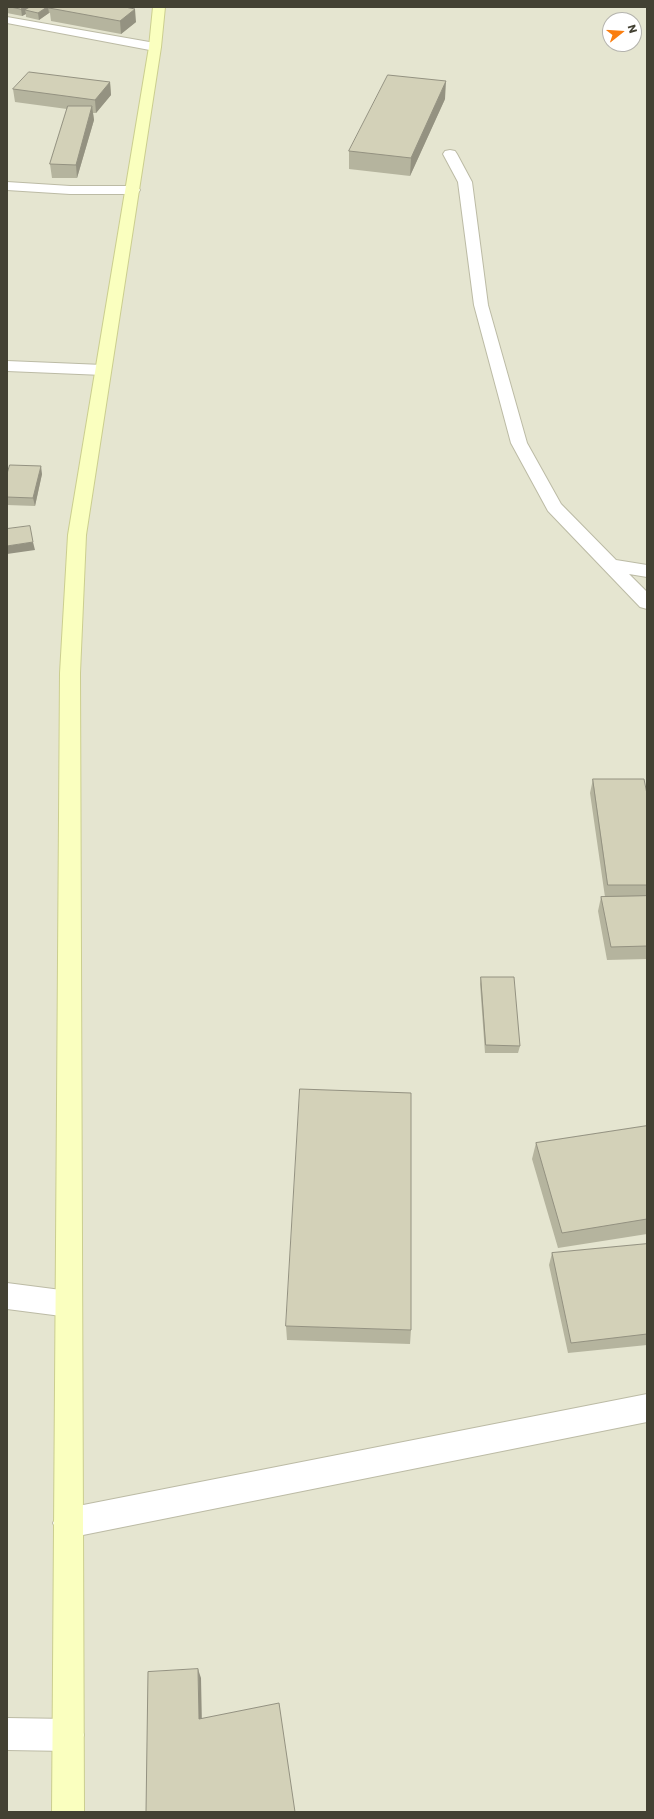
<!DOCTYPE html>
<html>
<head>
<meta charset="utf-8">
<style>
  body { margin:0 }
  #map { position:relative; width:654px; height:1819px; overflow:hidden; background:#f1f1e2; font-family:Poppins,sans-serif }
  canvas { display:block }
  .frame { position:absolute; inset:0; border:8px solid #434133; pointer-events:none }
  .north { position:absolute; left:602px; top:12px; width:40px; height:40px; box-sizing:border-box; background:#fff; border:1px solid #b4b3ad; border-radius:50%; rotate:73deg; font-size:11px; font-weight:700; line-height:16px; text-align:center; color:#434133 }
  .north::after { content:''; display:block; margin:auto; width:14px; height:18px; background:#fa7e10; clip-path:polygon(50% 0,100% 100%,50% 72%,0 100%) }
</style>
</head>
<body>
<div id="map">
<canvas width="654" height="1819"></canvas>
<div class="frame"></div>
<div class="north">N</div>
</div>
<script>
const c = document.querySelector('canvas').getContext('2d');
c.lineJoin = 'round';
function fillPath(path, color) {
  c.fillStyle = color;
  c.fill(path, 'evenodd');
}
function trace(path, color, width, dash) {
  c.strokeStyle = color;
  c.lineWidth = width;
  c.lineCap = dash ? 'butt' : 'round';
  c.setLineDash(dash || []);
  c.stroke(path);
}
fillPath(new Path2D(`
  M7,7H647V1812H7ZM610,20H634V44H610Z`), '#e5e5d0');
const street = new Path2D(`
  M7,17L155,43L161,47L155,51L7,23Z
  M450,150L455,151L457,154L472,182L488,305L527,443L561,504L616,560L647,565V577L629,574L647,592V609L640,607L548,511L511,443L474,305L458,182L443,154L445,151Z
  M7,182L70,186H133L138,187L140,190L138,193L133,194H70L7,190Z
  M7,361L103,365L109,367L111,370L109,373L103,375L7,371Z
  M7,1283L69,1291L78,1295L82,1304L78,1313L69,1317L7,1309Z
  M647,1394V1422L68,1538L58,1533L53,1523L58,1513L68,1508Z
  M7,1718L68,1719L79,1724L84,1735L79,1746L68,1751L7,1750Z`);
const secondary = new Path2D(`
  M153,7H165L161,47L86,535L80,673L84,1812H52L60,673L68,535L149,47Z`);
trace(street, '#bcbba5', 2);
trace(secondary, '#cbce8f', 2);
fillPath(street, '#fff');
fillPath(secondary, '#faffbf');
fillPath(new Path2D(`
  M7,7H125L136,22L121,34L51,21L50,13H49L39,20L26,17V14L22,16L7,13Z
  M110,82L111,95L96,113H93L94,120L77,178H52L50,164L67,109L15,102L13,89Z
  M445,99L410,176L349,169V151Z
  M7,474H42L35,506L7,505Z
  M593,779L647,794V959L607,960L598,911L601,897H605L590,793Z
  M481,977L520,1046L518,1053H485L480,984Z
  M647,1126V1234L558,1248L532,1159L536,1143Z
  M647,1244V1345L568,1353L549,1265L552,1253Z
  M286,1326L411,1330L410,1344L287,1340Z`), '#b5b49e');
fillPath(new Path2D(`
  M24,7H35L25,10L26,14L22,16L21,9Z
  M47,7H48L49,13L39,20L38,13Z
  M135,9L136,22L121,34L120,21Z
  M446,81L445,99L410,176L411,158Z
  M110,82L111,95L96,113L95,100Z
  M92,106L94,120L77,178L76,165Z
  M41,466L42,474L35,506L33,498Z
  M33,542L35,550L7,554V546Z
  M198,1669L201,1678L202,1727L199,1719Z`), '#949281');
const building = new Path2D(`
  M11,7H24L21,9Z
  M30,7H47L38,13L25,10Z
  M51,7H125L135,9L120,21L49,8Z
  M29,72L110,82L95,100L13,89Z
  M388,75L446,81L411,158L349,151Z
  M68,106H92L76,165L50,164Z
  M10,465L41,466L33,498L7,497V474Z
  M30,526L33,542L7,546V529Z
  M593,779H644L647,794V885H608Z
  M647,896V946L611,947L601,897Z
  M481,977H514L520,1046L486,1045Z
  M300,1089L411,1093V1330L286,1326Z
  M647,1126V1219L562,1233L536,1143Z
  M647,1244V1334L571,1343L552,1253Z
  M198,1669L199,1719L279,1703L295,1812H146L148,1672Z`);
fillPath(building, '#d3d1b8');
trace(building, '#949281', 1);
</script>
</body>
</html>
